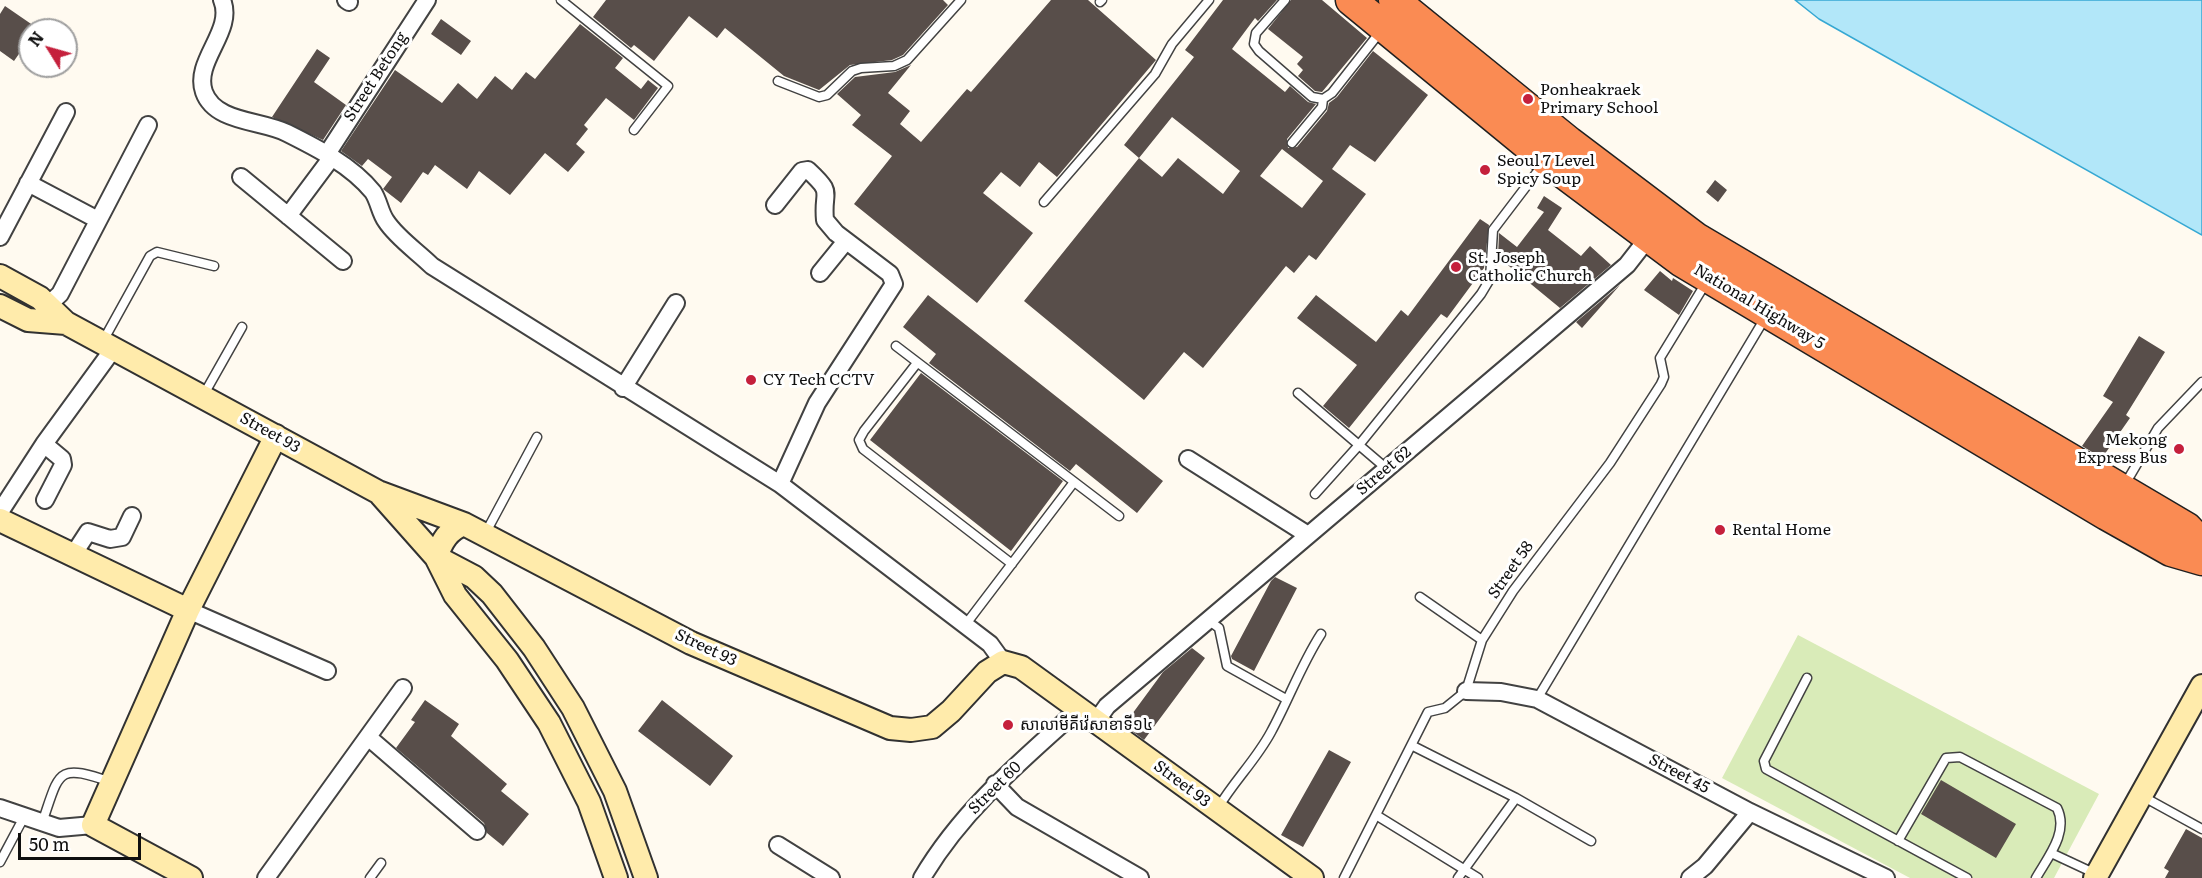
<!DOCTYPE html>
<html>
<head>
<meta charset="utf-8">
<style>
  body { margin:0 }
  #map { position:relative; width:2202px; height:878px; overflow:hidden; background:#fffaf0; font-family:Literata,serif }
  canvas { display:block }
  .north { position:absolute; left:18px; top:18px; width:60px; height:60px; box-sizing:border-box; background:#fff; border:2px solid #9f9f9f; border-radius:50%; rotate:307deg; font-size:16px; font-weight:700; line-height:24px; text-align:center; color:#0f0f0f }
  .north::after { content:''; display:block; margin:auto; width:21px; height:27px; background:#c5203c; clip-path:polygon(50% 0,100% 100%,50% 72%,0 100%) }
  .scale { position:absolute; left:18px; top:833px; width:123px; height:27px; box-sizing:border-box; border:3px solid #0f0f0f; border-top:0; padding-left:8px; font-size:18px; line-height:21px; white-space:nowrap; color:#0f0f0f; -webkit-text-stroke:4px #fff; paint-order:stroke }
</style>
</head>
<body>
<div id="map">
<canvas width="2202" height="878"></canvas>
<div class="north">N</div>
<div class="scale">50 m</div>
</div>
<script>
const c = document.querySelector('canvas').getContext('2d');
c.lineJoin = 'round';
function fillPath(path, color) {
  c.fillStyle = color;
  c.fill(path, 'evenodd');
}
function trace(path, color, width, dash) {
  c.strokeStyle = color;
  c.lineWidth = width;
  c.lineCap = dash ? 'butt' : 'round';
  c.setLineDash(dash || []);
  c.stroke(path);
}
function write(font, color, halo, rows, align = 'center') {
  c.font = font + ' Literata,"Noto Sans Khmer",serif';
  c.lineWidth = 6;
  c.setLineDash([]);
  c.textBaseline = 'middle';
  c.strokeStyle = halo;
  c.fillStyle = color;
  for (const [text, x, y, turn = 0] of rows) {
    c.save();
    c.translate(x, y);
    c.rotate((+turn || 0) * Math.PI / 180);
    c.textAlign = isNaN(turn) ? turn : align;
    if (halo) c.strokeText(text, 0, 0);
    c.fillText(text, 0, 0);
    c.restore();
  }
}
fillPath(new Path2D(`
  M1798,635L2099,794L2054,878H1910L1722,778Z`), '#d9ebb8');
const water = new Path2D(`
  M1795,0H2202V235L1819,19Z`);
fillPath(water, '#b2e7f9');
trace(water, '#36a8d3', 1.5);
fillPath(new Path2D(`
  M606,0H943L948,5L903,55L892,60L850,65L819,90L784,76L725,28L717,38L689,16L654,61L634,45L631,48L593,17Z
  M1051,0H1088L1156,60L1057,177L1039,162L1020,187L1001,172L983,193L1033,233L977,303L854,204L892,156L852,125L861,115L837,94L855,77L895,72L911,65L888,93L910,111L900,124L921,142L967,89L971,92Z
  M1223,0H1277L1258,21L1255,18L1232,49L1285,92L1290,86L1308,102L1316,104L1287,139L1288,148L1297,147L1327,111L1329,103L1337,97L1373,51L1428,95L1375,162L1350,145L1332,169L1366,194L1316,260L1309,255L1294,273L1286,266L1203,368L1184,352L1144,400L1024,301L1139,158L1124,145L1194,57L1185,50ZM1172,117L1240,171L1223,194L1178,158L1162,177L1139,158ZM1282,149L1323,181L1302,208L1260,176Z
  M1291,0H1322L1367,38L1322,92L1315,91L1298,76L1303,70L1297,64L1303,57L1268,29Z
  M5,6L37,28L30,30V38L14,61L0,51V14Z
  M441,19L471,41L461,55L431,34Z
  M580,24L623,58L615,68L641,89L648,80L658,88L634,120L606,98L584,125L588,129L576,144L585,152L568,172L545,153L510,195L479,171L467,189L435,165L428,175L423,172L401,203L383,189L392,177L368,159L362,166L341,151L395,70L442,103L458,83L477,99L495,76L512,90L526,72L535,79Z
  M317,49L330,58L314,82L346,105L323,140L272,117Z
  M1715,180L1727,190L1718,202L1706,192Z
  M1544,196L1562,208L1548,230L1581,256L1590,246L1611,265L1560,308L1498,257L1499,233L1517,247L1544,212L1537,208Z
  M1480,219L1489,225L1484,268L1447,318L1441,314L1349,428L1323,406L1357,365L1297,318L1316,295L1376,342L1401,310L1408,316Z
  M1660,271L1672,281L1673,278L1693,291L1679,315L1644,290Z
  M1620,285L1582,328L1576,322Z
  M928,295L1163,481L1137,513L1076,464L1070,471L929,363L936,354L903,327Z
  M2139,336L2165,352L2126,415L2130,418L2102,458L2082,446L2113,402L2103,396Z
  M921,373L1063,481L1011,551L870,440Z
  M1275,577L1297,588L1254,671L1232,659L1231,656L1271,581Z
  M1192,648L1205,658L1144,740L1124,725L1163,672Z
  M425,700L459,724L451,736L507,784L501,791L529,814L503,846L487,833L484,823L396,748L415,722L411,720Z
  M662,700L733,756L710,786L638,731Z
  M1329,750L1351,762L1303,847L1281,835Z
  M1941,780L2016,824L1996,858L1921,814Z
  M2186,829L2202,838V878H2165L2169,871L2164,868Z`), '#584e4a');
const lane = new Path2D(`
  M561,0L668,86L634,130
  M1285,0L1256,33L1254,44L1259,51L1312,97L1323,99L1332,93L1380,32
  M1100,2L1102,0
  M778,81L819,97L827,95L852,71L861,68L894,66L907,60L961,0
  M1292,143L1322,107L1323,99
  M1044,202L1155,74L1172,44L1209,0
  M103,341L150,256L157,252L214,266
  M896,346L1119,516
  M917,363L864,431L859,440L863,449L1012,564
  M1298,393L1387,469
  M203,396L242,327
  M2124,486L2158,428L2202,382
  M1315,494L1359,445L1481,294L1490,279L1493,230L1544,163
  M485,534L537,437
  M1420,597L1482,640
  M1208,620L1219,628L1227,666L1286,699
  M966,624L1074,482
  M1807,678L1764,761L1766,769L1967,878
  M1537,699L1765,318
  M1413,746L1516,798L1591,841
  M2142,796L2202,829
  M1218,808C1234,781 1256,760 1271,732C1289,699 1301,665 1321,634
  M1376,815L1478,878
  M42,823C60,771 56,763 111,782
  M1898,841L1946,758L1960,757L2057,808C2069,832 2048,857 2036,878
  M2051,853L2096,874
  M0,862L24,817
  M370,878L381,863
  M1344,878L1428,712L1445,708L1466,691L1482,640L1513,591L1610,463L1661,384L1664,377L1660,358L1707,281
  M1458,878L1516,798`);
const street = new Path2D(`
  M222,0C235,31 193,61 204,92C215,123 261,120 287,133C317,148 351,165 373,192C379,201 380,213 386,221C397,238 418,252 432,266L780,484L990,644L1003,662
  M346,0L349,2
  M327,154L427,0
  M241,177L343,261
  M28,183L98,220
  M775,205L802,171L808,170C835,195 822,189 825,220L836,233L890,274L894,284L817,403L780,484
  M288,216L332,157
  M0,237L66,112
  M820,273L846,241
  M48,305L60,294L148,125
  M623,388L676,303
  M44,444L62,459L63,465L45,500
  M1188,459L1308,535
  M0,512L44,444L114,348
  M73,555L88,532L110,539L122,537L132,516
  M188,610L327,671
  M1466,691L1501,692L1537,699L1750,812L1886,878
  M1097,720L1107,706L1627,265L1652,233
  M368,737L477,831
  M995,784L1017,807L1140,878
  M0,808L59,828L93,825
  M778,845L831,878
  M266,878L403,688
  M922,878C962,810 1022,760 1080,708
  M1690,878L1705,866L1750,812`);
const secondary = new Path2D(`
  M0,276L40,298L66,323L378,492L464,524L691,643L890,728L911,730L932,727L951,711L987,672L1003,662L1021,667L1312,878
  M0,306L28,320L66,323
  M381,495L436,557L455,595L507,660L549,723L589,802L616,878
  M0,520L188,610
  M436,557L474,577L492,594L534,648L573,708L615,791L646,878
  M436,557C442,541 448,530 464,524
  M191,878L93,825L188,610L276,436
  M2095,878L2202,686`);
const highway = new Path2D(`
  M1351,0L1546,160L1681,261L2107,515L2171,551L2202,560
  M1394,0L1569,142L1696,238L2187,528L2202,544`);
trace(lane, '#424242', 11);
trace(street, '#424242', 20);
trace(secondary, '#313131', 26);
trace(highway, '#202020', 33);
trace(lane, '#fff', 8);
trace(street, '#fff', 16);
trace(secondary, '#ffebab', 22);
trace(highway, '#fa8b53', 30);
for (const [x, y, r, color] of [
  [1528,99,6,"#c5203c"],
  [1485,170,6,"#c5203c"],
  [1456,267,6,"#c5203c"],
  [751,380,6,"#c5203c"],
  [2179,449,6,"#c5203c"],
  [1720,530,6,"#c5203c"],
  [1008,725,6,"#c5203c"]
]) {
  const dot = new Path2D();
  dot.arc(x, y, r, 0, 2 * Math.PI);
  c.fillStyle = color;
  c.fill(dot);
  trace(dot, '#fff', 2);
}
write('16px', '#0f0f0f', '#fff', [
  ["Street Betong",376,77,-57],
  ["National Highway 5",1759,307,31],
  ["Street 93",270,433,29],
  ["Street 62",1384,471,-40],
  ["Street 58",1511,570,-55],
  ["Street 93",706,648,25],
  ["Street 45",1679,774,28],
  ["Street 93",1182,784,37],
  ["Street 60",995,788,-45]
]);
write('16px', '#0f0f0f', '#fff', [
  ["Ponheakraek",1540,90],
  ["Primary School",1540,108],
  ["Seoul 7 Level",1497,161],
  ["Spicy Soup",1497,179],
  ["St. Joseph",1468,258],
  ["Catholic Church",1468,276],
  ["CY Tech CCTV",763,380],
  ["Mekong",2167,440,"right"],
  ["Express Bus",2167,458,"right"],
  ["Rental Home",1732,530],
  ["សាលាមីគីវ៉េសាខាទី១៤",1020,725]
], 'left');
</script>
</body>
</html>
